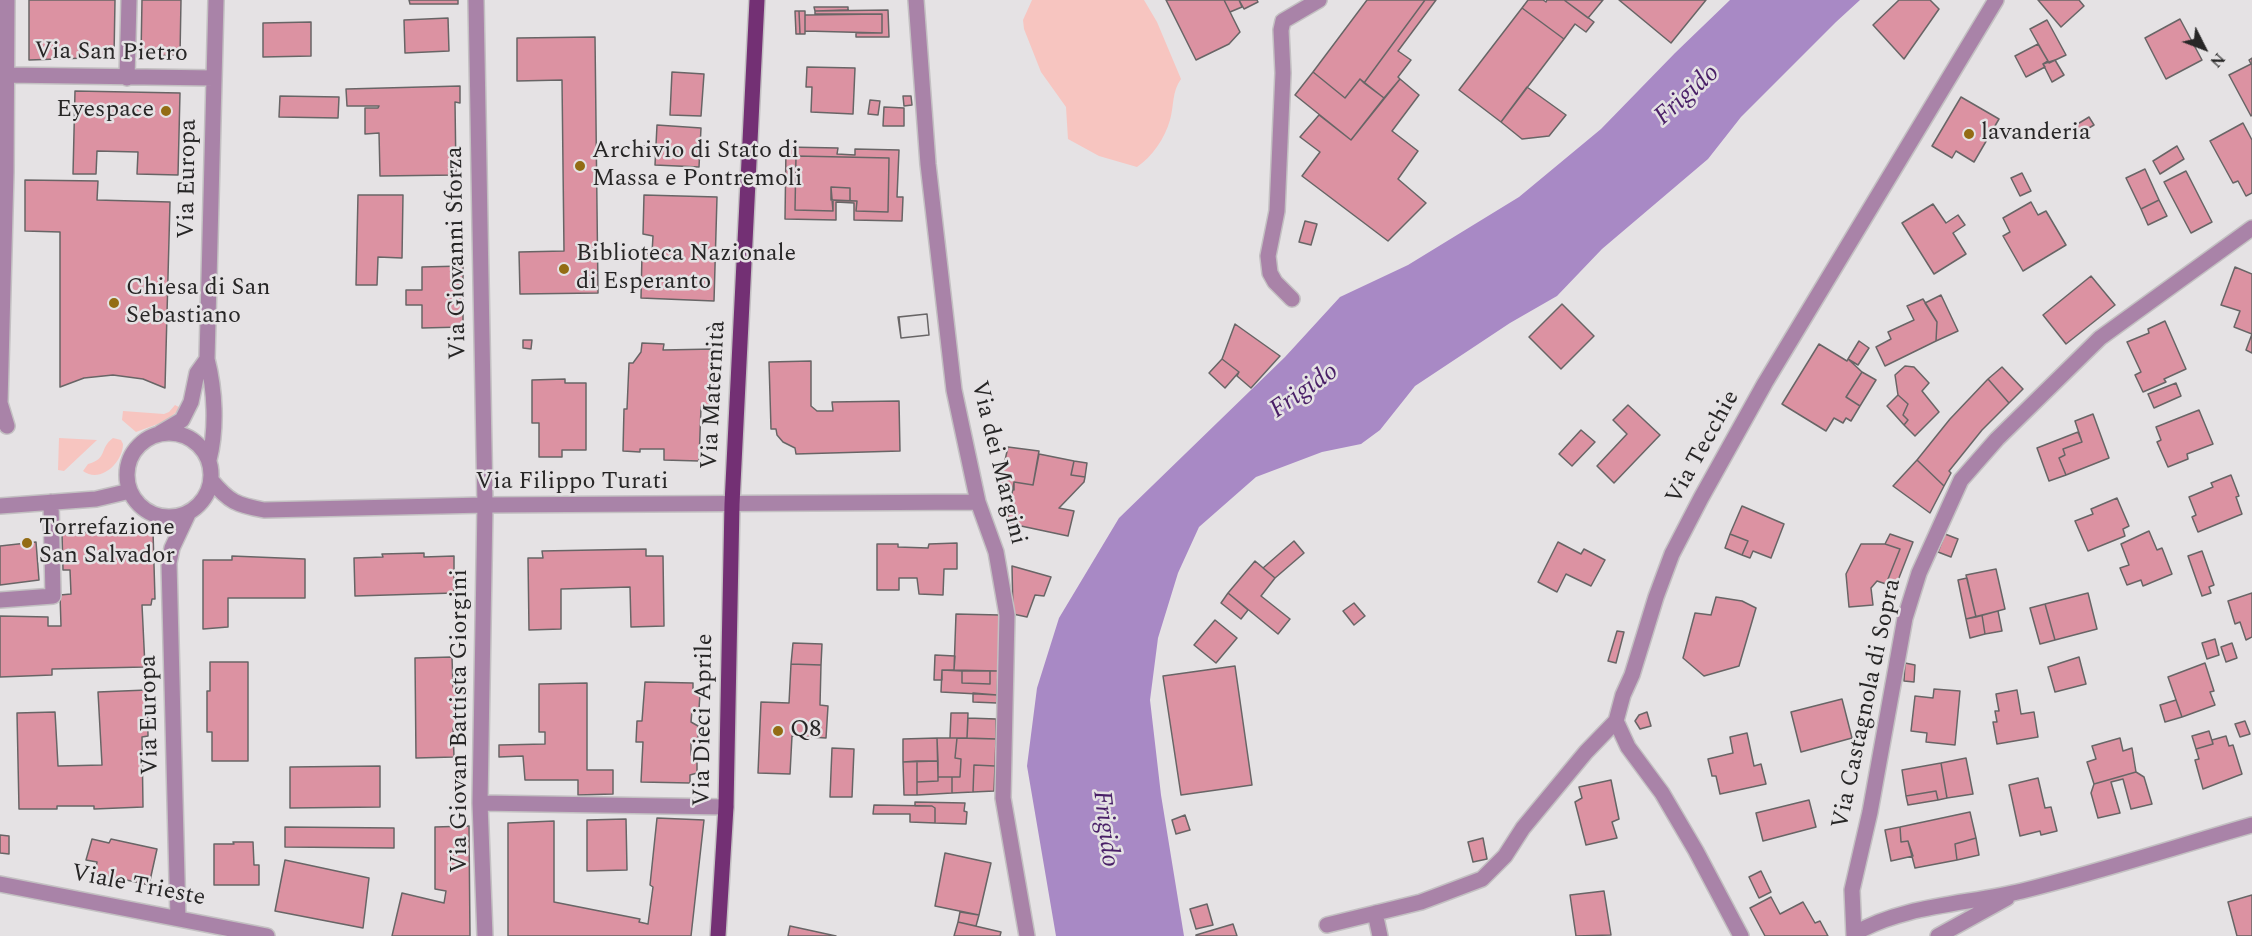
<!DOCTYPE html>
<html>
<head>
<meta charset="utf-8">
<style>
  body { margin:0 }
  #map { position:relative; width:2252px; height:936px; overflow:hidden; background:#e5e2e4; font-family:Spectral,serif }
  canvas { display:block }
  .north { position:absolute; left:2174px; top:18px; width:60px; height:60px; -webkit-text-stroke:4px #e5e2e4; paint-order:stroke; rotate:132deg; font-size:16px; font-weight:700; line-height:24px; text-align:center; color:#272626 }
  .north::after { content:''; display:block; margin:auto; width:21px; height:27px; background:#272626; clip-path:polygon(50% 0,100% 100%,50% 72%,0 100%) }
</style>
</head>
<body>
<div id="map">
<canvas width="2252" height="936"></canvas>
<div class="north">N</div>
</div>
<script>
const c = document.querySelector('canvas').getContext('2d');
c.lineJoin = 'round';
function fillPath(path, color) {
  c.fillStyle = color;
  c.fill(path, 'evenodd');
}
function trace(path, color, width, dash) {
  c.strokeStyle = color;
  c.lineWidth = width;
  c.lineCap = dash ? 'butt' : 'round';
  c.setLineDash(dash || []);
  c.stroke(path);
}
function write(font, color, halo, rows, align = 'center') {
  c.font = font + ' Spectral,serif';
  c.lineWidth = 5;
  c.setLineDash([]);
  c.textBaseline = 'middle';
  c.strokeStyle = halo;
  c.fillStyle = color;
  for (const [text, x, y, turn = 0] of rows) {
    c.save();
    c.translate(x, y);
    c.rotate((+turn || 0) * Math.PI / 180);
    c.textAlign = isNaN(turn) ? turn : align;
    if (halo) c.strokeText(text, 0, 0);
    c.fillText(text, 0, 0);
    c.restore();
  }
}
fillPath(new Path2D(`
  M1032,0H1144L1157,22L1181,79C1172,91 1174,106 1170,120C1165,138 1152,157 1137,167L1099,156L1068,139L1066,107L1041,72L1024,29L1023,20Z
  M175,405L181,408L166,421L136,432L122,420L123,411L164,414L169,412Z
  M59,438L97,440L64,471L58,470Z
  M113,438L121,440L123,444C123,462 101,484 83,471L88,464C108,459 99,448 113,438Z`), '#f7c5c0');
fillPath(new Path2D(`
  M1730,0H1860L1836,22L1741,117L1708,159L1602,249L1557,296L1510,323L1415,386L1380,430L1361,444L1322,452L1256,477L1199,527L1178,573L1158,638L1150,700L1161,795L1184,936H1056L1027,766L1037,688L1059,618L1119,518L1285,357L1340,297L1408,265L1519,197L1601,129L1675,53Z`), '#a889c5');
const building = new Path2D(`
  M29,0H115L114,57L29,60Z
  M142,0H181L180,55L141,56Z
  M409,0H458V4H410Z
  M1166,0H1224L1240,32L1229,44L1196,60Z
  M1224,0H1239L1242,7L1230,12Z
  M1239,0H1257L1258,2L1244,9Z
  M1367,0H1425L1364,83L1360,79L1345,98L1313,72Z
  M1425,0H1436L1398,51L1411,60L1398,77L1400,79L1384,98L1364,83Z
  M1528,0H1543L1546,2L1547,0H1564L1594,22L1586,32L1575,24L1564,39L1522,8Z
  M1564,0H1603L1588,18Z
  M1619,0H1706L1671,43Z
  M1899,0H1930L1939,9L1904,59L1873,25Z
  M2038,0H2079L2084,6L2061,27Z
  M814,7H848V10L815,11Z
  M1522,8L1564,39L1501,122L1459,90Z
  M888,10L889,37H856V33H882V14H815V11Z
  M795,11H799L800,34H796Z
  M799,11H805V34H800Z
  M882,14V33L805,31V15Z
  M448,18L449,51L405,53L404,20Z
  M2180,19L2202,60L2166,79L2145,38Z
  M2047,20L2066,55L2049,63L2030,29Z
  M311,22V56L263,57V23Z
  M595,37L598,293L520,294L519,252L564,251L562,80L517,81V38Z
  M2038,44L2048,61L2043,64L2045,67L2026,77L2015,56Z
  M2252,58V115L2251,116L2229,75L2251,64L2249,60Z
  M2055,60L2064,75L2052,82L2043,64Z
  M807,67L855,68L853,114L811,112L812,87H806Z
  M672,72L704,74L701,116L670,115Z
  M1313,72L1345,98L1360,79L1384,98L1351,140L1295,95Z
  M1400,79L1419,95L1392,131L1418,151L1398,179L1426,203L1388,241L1302,176L1320,152L1300,137L1319,115L1351,140Z
  M460,86V103L455,102L456,175L380,176L379,133L365,134V108H378L379,106H347L346,89Z
  M1527,87L1566,115L1549,136L1522,139L1501,122Z
  M75,91L180,93L178,175L137,174L138,152L97,151L96,174H73Z
  M280,96L339,97L338,118L279,117Z
  M903,96H911L912,105L904,106Z
  M1961,97L1999,119L1974,162L1956,151L1952,158L1932,146Z
  M870,100L880,101L878,115L868,114Z
  M884,107L904,108V126H883Z
  M2089,117L2094,125L2075,136L2071,128Z
  M2243,123L2252,140V193L2246,196L2238,181L2233,183L2210,141Z
  M657,125L701,128L699,167L655,165Z
  M635,145L645,146L644,158L634,157Z
  M2177,146L2184,159L2160,174L2153,161Z
  M786,147L838,148L837,154L855,155V149L899,150L897,197H903L902,221L854,220V203L836,202V220L785,219ZM796,156L889,158L888,212L856,211L857,201L833,200V211L795,210Z
  M796,156L889,158L888,212L856,211L857,201H850V188L831,187L833,211L795,210Z
  M2145,169L2159,200L2141,209L2126,178Z
  M2186,171L2212,222L2191,233L2164,182Z
  M2022,173L2031,191L2020,196L2011,178Z
  M25,180L98,181L97,200L170,202L165,388L143,379L113,375L84,378L60,387V232L25,231Z
  M831,187L850,188V201L831,200Z
  M358,195H403L402,258L378,257L377,285H356Z
  M644,195L717,197L714,301L641,298L642,254L652,253L653,236L643,234Z
  M2159,200L2167,216L2148,225L2141,209Z
  M2031,202L2038,215L2046,211L2066,245L2023,271L2003,236L2010,232L2003,218Z
  M1933,204L1946,223L1958,215L1965,225L1953,233L1966,254L1934,274L1902,223Z
  M1305,221L1317,224L1311,245L1299,242Z
  M463,266V327L422,328V305H406V290H422V267Z
  M2235,267L2252,274V353L2246,350L2252,334L2234,327L2240,311L2221,305Z
  M2091,276L2115,305L2066,344L2043,315Z
  M1941,295L1958,331L1936,341L1937,322L1925,303Z
  M1923,299L1937,322L1936,341L1885,366L1876,347L1891,339L1888,332L1914,320L1907,306Z
  M1562,304L1594,336L1561,369L1529,337Z
  M927,314L929,335L901,338L898,317Z
  M927,314L929,335L901,338L899,317Z
  M2165,321L2186,369L2164,379L2166,382L2143,392L2135,375L2141,372L2127,342L2149,333L2148,329Z
  M1235,324L1280,356L1251,388L1237,376L1239,372L1222,359Z
  M523,340H532L531,349L523,348Z
  M1859,341L1869,348L1858,365L1848,359Z
  M642,343L664,344L663,350L714,349L712,407H701L699,461L664,460V449H640V452L623,451L624,409H627L629,363H633L641,352Z
  M1819,344L1847,361L1848,359L1862,372L1846,397L1860,406L1851,421L1846,418L1843,423L1834,418L1826,431L1782,404Z
  M1222,359L1239,372L1225,388L1209,373Z
  M811,361V406L817,411H833L832,402L899,401L900,451L796,454L795,448L783,442L777,435L776,429H771L769,362Z
  M1905,366L1914,367L1929,383L1922,391L1939,412L1915,436L1904,425L1908,420L1903,415L1908,404L1898,395L1895,375Z
  M2002,367L2023,389L2009,403L1988,379Z
  M1862,372L1876,380L1860,406L1846,397Z
  M565,379V383H586V450H562V457H539V423H532V380Z
  M1988,379L2009,403L1982,430L1949,471L1951,473L1944,486L1917,460L1950,419Z
  M2176,383L2181,396L2154,408L2148,394Z
  M1898,395L1908,404L1903,415L1908,420L1904,425L1887,406Z
  M1628,405L1660,435L1614,483L1597,466L1627,434L1613,420Z
  M2199,410L2213,444L2187,454L2188,459L2168,467L2157,442L2161,440L2156,427Z
  M2093,414L2109,458L2066,475L2059,458L2065,455L2063,449L2082,442L2075,421Z
  M1581,430L1595,442L1572,466L1559,454Z
  M2078,432L2082,442L2063,449L2065,455L2059,458L2066,475L2049,481L2037,448Z
  M1008,447L1039,451L1033,485L1014,482V490L999,487Z
  M1039,454L1074,461L1071,475L1085,477L1084,482L1059,508L1074,511L1068,536L1007,523L1014,482L1033,485Z
  M1917,460L1944,486L1930,513L1893,486Z
  M1074,461L1087,463L1085,477L1071,475Z
  M2231,475L2239,496L2236,497L2242,514L2198,532L2192,517L2196,515L2189,497L2213,487L2211,483Z
  M2117,498L2129,526L2123,529L2125,536L2088,551L2075,521L2093,514L2091,509Z
  M1742,506L1784,524L1771,558L1753,551L1750,558L1742,555L1748,541L1730,534Z
  M153,531L155,599H152L151,605H142L145,667L52,669V675L0,677V616L48,617V626H61L60,595L71,594L70,570H63L62,533Z
  M2149,531L2157,550L2162,548L2172,574L2143,586L2141,580L2127,585L2120,568L2129,565L2121,544Z
  M1730,534L1748,541L1742,555L1725,548Z
  M1890,534L1913,542L1895,588L1886,584L1900,549L1885,544Z
  M1945,534L1958,539L1951,557L1938,552Z
  M1294,541L1304,553L1275,578L1263,568Z
  M36,542L39,580L0,585V546Z
  M1558,542L1581,554L1584,549L1605,560L1591,586L1566,574L1557,592L1538,582Z
  M957,543V569H944L943,595L919,594L917,578H899V590H877V544H898V547L928,548L929,544Z
  M1861,544H1885L1900,549L1886,584L1877,581L1871,588L1873,605L1849,607L1846,574Z
  M646,549V556H663L664,626L631,627L630,587L561,589V629L529,630L528,558H543L542,551Z
  M2202,551L2214,585L2209,587L2211,593L2202,596L2188,556Z
  M424,553V557L454,556V593L355,596L354,558L383,557L382,554Z
  M232,556L305,559V598H228V627L203,629V560H232Z
  M1255,561L1275,578L1261,596L1290,619L1278,634L1228,593Z
  M1012,566L1051,577L1044,596L1035,595L1027,617L1013,614Z
  M1996,569L2005,609L1976,617L1966,575Z
  M1967,578L1976,617L1966,619L1958,580Z
  M1228,593L1248,610L1241,619L1221,603Z
  M2088,593L2097,629L2055,640L2045,604Z
  M2252,593V637L2246,640L2240,622L2235,624L2228,601Z
  M1716,597L1742,601L1756,608L1739,666L1704,676L1683,658L1695,613L1711,615Z
  M1354,603L1365,616L1354,625L1343,611Z
  M2045,604L2055,640L2040,644L2030,608Z
  M1998,611L2002,631L1985,634L1982,615Z
  M956,614L1000,615L998,671L954,670Z
  M1982,615L1985,634L1970,638L1966,619Z
  M1215,620L1237,638L1216,663L1194,645Z
  M1617,631L1624,632L1616,663L1608,661Z
  M2215,639L2219,655L2207,659L2202,643Z
  M793,643L822,644L821,665L791,664Z
  M2232,643L2237,658L2226,662L2221,647Z
  M935,655L955,656L954,670H942V680H934Z
  M452,657L453,687H456L457,728H453L454,757L416,758L415,658Z
  M2079,657L2086,684L2055,692L2048,667Z
  M210,662H248V761H212V732H207V691H210Z
  M1905,663L1915,665L1914,682L1904,681Z
  M2205,663L2214,691L2210,692L2215,705L2182,717L2168,677Z
  M791,664L821,665L820,705L828,706L826,738L792,736L790,774L758,773L761,702L789,703Z
  M1235,666L1252,785L1181,795L1163,676Z
  M942,670L962,671V683L990,684V671H998L997,695L941,692Z
  M962,671H990V684L962,683Z
  M645,682L693,683V691L700,694L699,709L692,710L691,722L698,726V740L691,742V755L697,758V773L690,775V783L641,782L643,742H636L637,721H642Z
  M587,683V770H613V794L578,795V780H525L523,756L499,757V745L545,744V732H539V684Z
  M1934,689L1960,691L1955,745L1926,742L1927,733L1911,731L1915,696L1933,698Z
  M147,690L148,736L142,737L143,807L94,809V806H57V809H19L17,713L55,712L58,766L102,765L98,692Z
  M2017,690L2021,714L2034,712L2038,737L1997,744L1993,722H1997L1995,711H1999L1996,694Z
  M973,693L997,695V703L973,702Z
  M1842,699L1852,738L1801,752L1791,712Z
  M2176,700L2182,717L2165,722L2160,705Z
  M1647,712L1651,726L1640,729L1635,721L1639,715Z
  M951,713H968L967,738H950Z
  M968,718L996,719V739L967,738Z
  M2245,721L2250,734L2240,737L2235,724Z
  M2209,731L2213,744L2196,749L2192,736Z
  M1747,733L1754,766L1761,764L1766,784L1720,794L1716,776H1712L1708,759L1733,753L1730,737Z
  M2226,736L2229,746L2233,745L2242,774L2203,789L2195,760L2199,759L2196,749L2213,744L2212,740Z
  M937,738L938,761L903,762V739Z
  M937,738H957L955,758L961,759L960,777H938Z
  M957,738L996,739L995,766L974,765L973,792L952,793V777H960L961,759L955,758Z
  M2120,738L2123,751L2132,748L2136,772L2094,784L2087,762L2096,759L2092,746Z
  M832,748L854,749L852,797H830Z
  M1966,758L1973,794L1947,798L1941,763Z
  M917,761V795H904L903,762Z
  M917,761H938V781L917,782Z
  M1941,763L1947,798L1938,800L1936,791L1906,796L1902,770Z
  M974,765L995,766L994,791L973,792Z
  M380,766V807L290,808V767Z
  M2136,772L2144,777L2152,804L2131,809L2123,779L2111,782L2120,813L2098,818L2091,793L2094,784Z
  M938,777H952V793L917,795V782L938,781Z
  M2038,778L2045,808L2051,807L2057,831L2041,835L2040,831L2020,836L2009,785Z
  M1611,780L1619,819L1612,822L1617,838L1586,845L1575,802L1582,798L1579,787Z
  M1936,791L1938,800L1908,805L1906,796Z
  M1809,800L1816,827L1763,841L1756,813Z
  M915,802L965,803L964,811L967,812L966,824L935,823V808L932,806H915Z
  M874,805L932,806L935,808V823L910,822V814H873Z
  M1970,812L1976,838L1955,844L1957,860L1915,868L1908,841L1901,842L1900,827Z
  M1185,815L1190,830L1176,834L1172,820Z
  M657,818L704,820L691,936H508V823L554,821V902L640,919L639,922L648,924L653,887L650,885Z
  M626,819L627,870L587,871V820Z
  M469,826L470,936H392L402,893L444,903L446,891L435,889V827Z
  M285,827L394,828V848L285,847Z
  M1900,827L1901,842L1908,841L1913,856L1891,861L1885,830Z
  M0,835L9,836V854L0,853Z
  M1483,838L1487,859L1473,862L1468,842Z
  M1976,838L1979,855L1957,860L1955,844Z
  M92,839L109,843L111,839L157,849L149,885L95,873L97,862L86,860Z
  M233,842H253L254,865H259V885H214V844H234Z
  M945,853L991,863L979,915L935,906Z
  M285,860L369,878L363,928L275,911Z
  M1761,871L1771,892L1759,898L1749,877Z
  M1604,891L1611,935L1576,936L1570,895Z
  M2252,895V936H2237L2228,902Z
  M1771,897L1780,914L1803,902L1815,923L1820,921L1828,936H1765L1750,908Z
  M1207,904L1213,925L1196,929L1190,909Z
  M960,912L979,915L976,926L958,922Z
  M958,922L1001,932L1000,936H954Z
  M1233,924L1237,936H1196V935Z
  M790,926L836,936H788Z`);
fillPath(building, '#dc92a2');
trace(building, '#686566', 1.5);
const minor = new Path2D(`
  M7,0L6,172L0,403L7,426
  M476,0L485,505L480,803L485,936
  M916,0L928,164L954,390L978,502L996,552L1007,615L1003,798L1027,936
  M7,75L214,78
  M127,78L129,0
  M1292,299L1275,282L1270,273L1268,256L1277,211L1283,73L1281,30L1283,21L1319,0
  M127 475a42 42 0 1 1 84 0a42 42 0 1 1-84 0Z
  M160,433L182,420L191,402L197,373L207,359
  M209,460C217,428 215,390 207,359L216,0
  M211,480C229,502 237,505 264,510L485,505L978,502
  M0,506L96,499L130,491
  M0,600L53,596L51,502
  M480,803L726,807
  M0,884L267,936
  M1375,913L1380,936
  M178,918L169,563L172,548L188,514
  M1327,925L1421,902L1482,879L1505,856L1523,828L1586,752L1616,721
  M1854,934C1902,905 1969,904 2022,891C2099,872 2175,847 2252,825
  M1741,936L1696,851L1662,793L1628,747L1616,721L1623,695L1632,675L1656,597L1672,554L1701,498L1765,383L1996,0
  M1854,936L1852,890L1870,812L1905,618L1919,573L1961,480L1997,439L2100,338L2252,228
  M1938,936L2007,898`);
const major = new Path2D(`
  M718,936L726,807L732,504L757,0`);
trace(minor, '#c3c0c2', 18);
trace(major, '#c3c0c2', 18);
trace(minor, '#a983a8', 15);
trace(major, '#733074', 15);
for (const [x, y, r, color] of [
  [166,111,6,"#936c14"],
  [1969,134,6,"#936c14"],
  [580,166,6,"#936c14"],
  [564,269,6,"#936c14"],
  [114,303,6,"#936c14"],
  [27,543,6,"#936c14"],
  [778,731,6,"#936c14"]
]) {
  const dot = new Path2D();
  dot.arc(x, y, r, 0, 2 * Math.PI);
  c.fillStyle = color;
  c.fill(dot);
  trace(dot, '#e5e2e4', 2);
}
write('24px', '#272626', '#e5e2e4', [
  ["Via San Pietro",111,54,1],
  ["Via Europa",189,179,-89],
  ["Via Giovanni Sforza",458,253,-91],
  ["Via Maternità",715,395,-87],
  ["Via Tecchie",1704,448,-61],
  ["Via dei Margini",997,463,76],
  ["Via Filippo Turati",572,483],
  ["Via Castagnola di Sopra",1868,704,-78],
  ["Via Europa",151,715,-91],
  ["Via Dieci Aprile",705,720,-89],
  ["Via Giovan Battista Giorgini",461,721,-90],
  ["Viale Trieste",138,887,11]
]);
write('24px', '#272626', '#e5e2e4', [
  ["Eyespace",154,111,"right"],
  ["lavanderia",1981,134],
  ["Archivio di Stato di",592,152],
  ["Massa e Pontremoli",592,180],
  ["Biblioteca Nazionale",576,255],
  ["di Esperanto",576,283],
  ["Chiesa di San",126,289],
  ["Sebastiano",126,317],
  ["Torrefazione",39,529],
  ["San Salvador",39,557],
  ["Q8",790,731]
], 'left');
write('italic 26px', '#491f67', '#e5e2e4', [
  ["Frigido",1688,96,-42],
  ["Frigido",1305,392,-35],
  ["Frigido",1104,829,83]
]);
</script>
</body>
</html>
